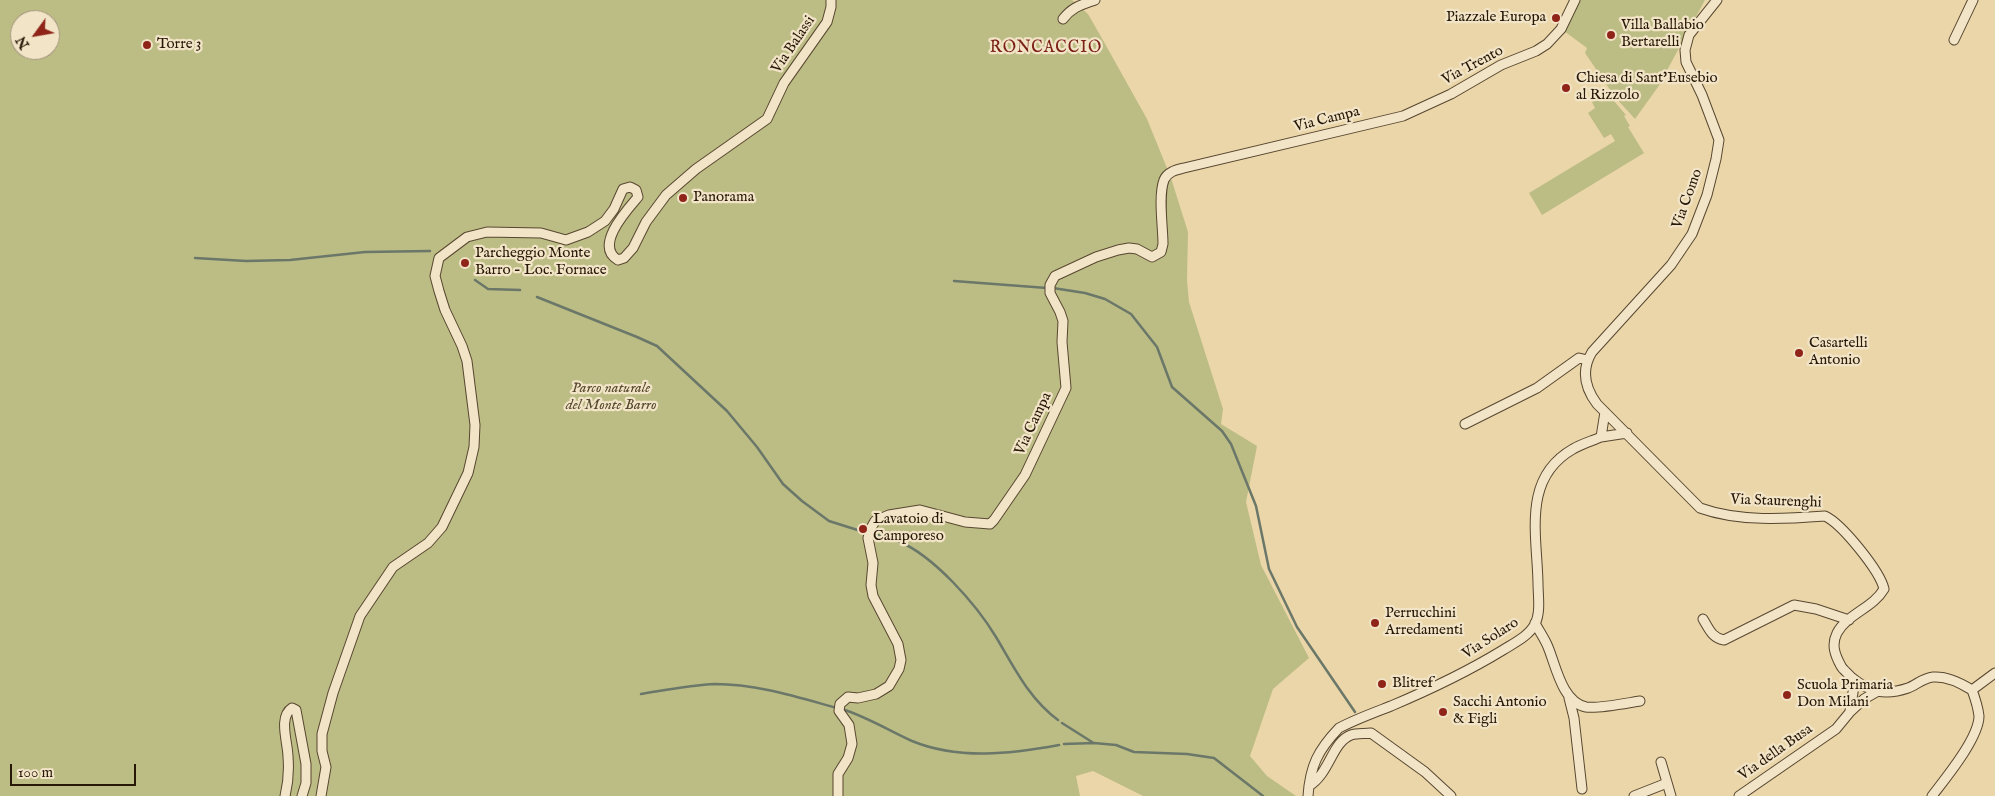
<!DOCTYPE html>
<html>
<head>
<meta charset="utf-8">
<style>
  body { margin:0 }
  #map { position:relative; width:1995px; height:796px; overflow:hidden; background:#ebd6a9; font-family:"IM FELL English",serif }
  canvas { display:block }
  .north { position:absolute; left:10px; top:10px; width:50px; height:50px; box-sizing:border-box; background:#f2e4c7; border:1px solid #a1927a; border-radius:50%; rotate:238deg; font-size:14px; font-weight:700; line-height:20px; text-align:center; color:#271707 }
  .north::after { content:''; display:block; margin:auto; width:18px; height:22px; background:#8f2418; clip-path:polygon(50% 0,100% 100%,50% 72%,0 100%) }
  .scale { position:absolute; left:10px; top:764px; width:126px; height:22px; box-sizing:border-box; border:2px solid #271707; border-top:0; padding-left:6px; font-size:15px; line-height:18px; white-space:nowrap; color:#271707; -webkit-text-stroke:4px #f2e4c7; paint-order:stroke }
</style>
</head>
<body>
<div id="map">
<canvas width="1995" height="796"></canvas>
<div class="north">N</div>
<div class="scale">100 m</div>
</div>
<script>
const c = document.querySelector('canvas').getContext('2d');
c.lineJoin = 'round';
function fillPath(path, color) {
  c.fillStyle = color;
  c.fill(path, 'evenodd');
}
function trace(path, color, width, dash) {
  c.strokeStyle = color;
  c.lineWidth = width;
  c.lineCap = dash ? 'butt' : 'round';
  c.setLineDash(dash || []);
  c.stroke(path);
}
function write(font, color, halo, rows, align = 'center') {
  c.font = font + ' "IM FELL English",serif';
  c.lineWidth = 4.5;
  c.setLineDash([]);
  c.textBaseline = 'middle';
  c.strokeStyle = halo;
  c.fillStyle = color;
  for (const [text, x, y, turn = 0] of rows) {
    c.save();
    c.translate(x, y);
    c.rotate((+turn || 0) * Math.PI / 180);
    c.textAlign = isNaN(turn) ? turn : align;
    if (halo) c.strokeText(text, 0, 0);
    c.fillText(text, 0, 0);
    c.restore();
  }
}
fillPath(new Path2D(`
  M0,0H1072L1088,14L1104,42L1147,119L1171,178L1188,232L1187,280L1189,302L1223,409L1221,424L1257,446L1246,502L1261,565L1309,658L1273,689L1250,756L1267,776L1296,796H1143L1093,771L1076,776L1080,796H0ZM20,20H50V50H20Z
  M1579,0H1705L1658,87L1635,119L1615,97L1585,53L1587,48L1564,31Z
  M1607,93L1626,115L1624,116L1630,126L1628,127L1644,153L1542,215L1529,193L1615,141L1611,134L1604,138L1588,113L1595,108L1592,102Z`), '#bcbc85');
trace(new Path2D(`
  M195,258L246,261L290,260L365,252L430,251
  M475,280L488,289L520,290
  M954,281L1047,288
  M1053,288L1085,293L1105,299L1131,314L1157,347L1172,387L1222,431L1231,444L1256,506L1269,569L1297,627L1355,712
  M537,297L637,337L657,346L727,411L757,447L783,484L802,501L829,521L867,533
  M872,534C881,536 891,537 898,541C934,556 976,604 996,637C1014,667 1029,699 1058,720
  M641,694C666,690 690,685 715,684C756,684 797,697 837,708
  M842,709C867,717 888,730 912,741C958,760 1011,754 1059,745
  M1062,723L1092,742
  M1064,744L1094,743L1116,745L1134,752L1187,754L1214,758L1263,796`), '#6b7869', 2.5);
const street = new Path2D(`
  M1717,0L1689,35L1685,50L1686,62L1702,95L1719,140L1716,159L1707,195L1692,234L1671,265L1592,352C1581,370 1585,388 1597,404L1700,508C1739,522 1785,519 1825,516C1842,524 1880,571 1884,589C1873,608 1847,614 1837,633C1831,645 1835,655 1841,666C1843,670 1848,673 1851,677C1869,692 1885,696 1908,688C1916,685 1923,678 1933,677C1946,676 1961,683 1972,690C1975,698 1978,707 1979,716C1979,738 1945,779 1932,796
  M1063,19C1072,7 1081,5 1095,0
  M1954,40L1973,0
  M1605,412L1601,437L1627,433
  M1465,424L1537,388L1579,358L1587,360
  M1703,619C1709,629 1712,638 1724,640L1794,605L1816,609L1849,620
  M1535,623C1539,631 1545,639 1548,647C1556,666 1562,702 1586,707C1598,709 1627,703 1640,701
  M1972,690L1995,673
  M1569,698L1574,718L1582,789
  M1850,711L1855,680
  M1661,762L1671,796
  M1309,786C1330,773 1332,742 1351,735C1357,733 1365,734 1371,733L1425,772L1451,796
  M285,796C288,784 289,769 288,757C288,743 278,717 292,708L296,710L306,764V783L302,796
  M321,796L326,767L322,751V734L333,693L360,616L393,567L428,543L442,527L468,473L474,447L475,425L467,361L462,346L445,310L439,291L435,276L439,258L467,237L487,232L541,233L566,240L588,232L605,221L614,209L623,189L630,187L636,190L638,197C626,211 594,246 618,260L624,258L633,248L646,222L666,195L696,169L767,119L784,83L827,22L831,7V0
  M838,796V774L848,758L852,744L849,725L839,711L840,704L848,697L858,698L876,694L889,686L899,669L901,660L898,644L873,596L871,585L873,563L868,538L870,530L875,521L889,515L920,510L965,522L990,524L994,520L1025,475L1066,388L1062,342L1063,321L1060,312L1050,293V285L1055,276L1096,257L1118,250L1129,248L1137,249L1152,257L1161,252L1163,244C1163,227 1158,196 1164,180C1167,172 1176,170 1184,168L1403,116L1451,94L1501,65L1536,51L1547,44L1561,29L1575,0
  M1308,796C1310,766 1318,750 1339,728C1356,719 1373,713 1391,706C1429,690 1467,672 1503,650C1514,643 1529,636 1535,624C1541,612 1538,596 1538,583C1537,534 1522,478 1573,449C1581,444 1592,441 1601,437
  M1634,796L1667,783
  M1739,796L1836,729L1850,712L1864,699L1878,691`);
trace(street, '#584730', 11);
trace(street, '#f2e4c7', 9);
for (const [x, y, r, color] of [
  [1556,18,5,"#8f2418"],
  [1611,35,5,"#8f2418"],
  [147,45,5,"#8f2418"],
  [1566,88,5,"#8f2418"],
  [683,198,5,"#8f2418"],
  [465,263,5,"#8f2418"],
  [1799,353,5,"#8f2418"],
  [863,529,5,"#8f2418"],
  [1375,623,5,"#8f2418"],
  [1382,684,5,"#8f2418"],
  [1787,695,5,"#8f2418"],
  [1443,712,5,"#8f2418"]
]) {
  const dot = new Path2D();
  dot.arc(x, y, r, 0, 2 * Math.PI);
  c.fillStyle = color;
  c.fill(dot);
  trace(dot, '#f2e4c7', 2);
}
write('15px', '#271707', '#f2e4c7', [
  ["Piazzale Europa",1546,18,"right"],
  ["Villa Ballabio",1621,26],
  ["Bertarelli",1621,43],
  ["Torre 3",157,45],
  ["Chiesa di Sant'Eusebio",1576,79],
  ["al Rizzolo",1576,96],
  ["Panorama",693,198],
  ["Parcheggio Monte",475,254],
  ["Barro - Loc. Fornace",475,271],
  ["Casartelli",1809,344],
  ["Antonio",1809,361],
  ["Lavatoio di",873,520],
  ["Camporeso",873,537],
  ["Perrucchini",1385,614],
  ["Arredamenti",1385,631],
  ["Blitref",1392,684],
  ["Scuola Primaria",1797,686],
  ["Don Milani",1797,703],
  ["Sacchi Antonio",1453,703],
  ["& Figli",1453,720]
], 'left');
write('15px', '#271707', '#f2e4c7', [
  ["Via Balassi",794,45,-56],
  ["Via Trento",1473,66,-28],
  ["Via Campa",1327,120,-14],
  ["Via Como",1688,199,-70],
  ["Via Campa",1034,424,-65],
  ["Via Staurenghi",1776,502,2],
  ["Via Solaro",1491,639,-33],
  ["Via della Busa",1776,753,-35]
]);
write('italic 15px', '#54492d', '#f2e4c7', [
  ["Parco naturale",611,389],
  ["del Monte Barro",611,406]
]);
c.letterSpacing = '1px';
write('16px', '#7a1f14', '#f2e4c7', [
  ["RONCACCIO",1046,49]
]);
c.letterSpacing = '0px';
</script>
</body>
</html>
